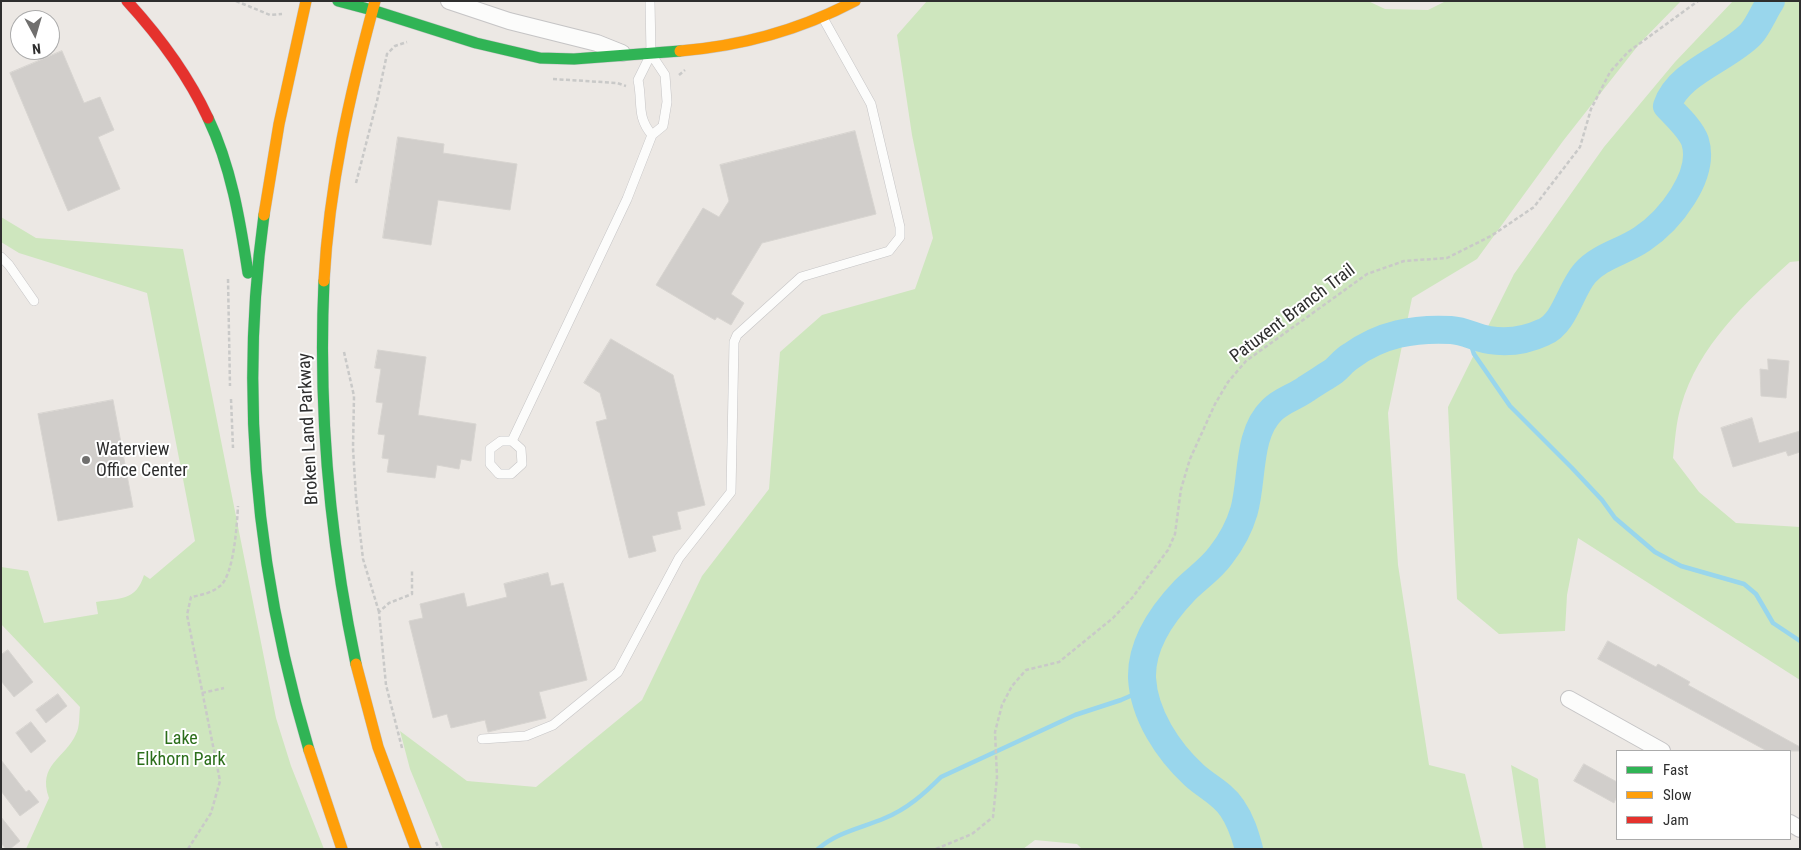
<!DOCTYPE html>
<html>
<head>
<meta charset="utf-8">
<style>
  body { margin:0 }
  #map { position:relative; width:1801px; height:850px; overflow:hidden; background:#ece8e4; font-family:"Roboto Condensed",sans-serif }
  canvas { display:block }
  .frame { position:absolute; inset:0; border:2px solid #2e2e2e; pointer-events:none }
  .legend { position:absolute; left:1616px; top:750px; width:175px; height:90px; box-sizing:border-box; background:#fff; border:1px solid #ababab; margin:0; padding:6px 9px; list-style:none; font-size:15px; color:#2e2e2e }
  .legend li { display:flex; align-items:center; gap:10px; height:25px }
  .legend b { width:25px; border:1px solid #ababab }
  .north { position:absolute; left:10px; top:10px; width:50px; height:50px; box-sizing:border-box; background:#fff; border:1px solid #ababab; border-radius:50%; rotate:174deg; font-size:14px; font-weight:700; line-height:20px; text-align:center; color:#2e2e2e }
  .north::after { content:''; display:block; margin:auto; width:18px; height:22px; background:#706f6e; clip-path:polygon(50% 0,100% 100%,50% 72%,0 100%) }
</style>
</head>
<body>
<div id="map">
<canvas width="1801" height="850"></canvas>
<div class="frame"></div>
<ul class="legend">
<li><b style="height:6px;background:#30b455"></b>Fast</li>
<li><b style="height:6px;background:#ff9f0a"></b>Slow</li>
<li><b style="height:6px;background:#e5322d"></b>Jam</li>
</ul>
<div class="north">N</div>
</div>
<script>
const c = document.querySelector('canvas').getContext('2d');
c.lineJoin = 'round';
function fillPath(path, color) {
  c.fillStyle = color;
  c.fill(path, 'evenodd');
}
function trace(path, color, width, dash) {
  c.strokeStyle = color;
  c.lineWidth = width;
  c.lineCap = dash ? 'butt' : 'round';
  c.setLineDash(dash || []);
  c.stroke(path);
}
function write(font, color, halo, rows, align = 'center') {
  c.font = font + ' "Roboto Condensed",sans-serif';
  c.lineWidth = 4;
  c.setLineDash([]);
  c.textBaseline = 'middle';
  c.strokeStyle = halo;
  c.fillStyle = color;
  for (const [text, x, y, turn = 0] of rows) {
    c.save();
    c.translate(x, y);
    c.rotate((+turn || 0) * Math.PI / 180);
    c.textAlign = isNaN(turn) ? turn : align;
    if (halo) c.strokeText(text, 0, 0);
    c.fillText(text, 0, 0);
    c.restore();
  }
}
fillPath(new Path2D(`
  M927,1H1368L1385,9L1428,10L1446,1H1681L1640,43L1563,141L1477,259L1412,298L1388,413L1398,565L1429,765L1465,774L1483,849H1082L1077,844L1035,840L1023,849H443L410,769L400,731L467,781L536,787L642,700L702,576L769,489L780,352L822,315L915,289L933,238L912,135L897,35Z
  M1733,1H1800V261L1790,262C1746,302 1698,346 1681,406C1676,422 1675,441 1673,458L1699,492L1736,523L1800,527V680L1578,538L1567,595L1565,631L1499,634L1457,599L1448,407L1514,274L1604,147L1675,62Z
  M1,217L36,238L183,249L276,718L291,766L324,849H26L49,798C37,764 65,759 76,734C80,727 79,715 80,707L1,624V567L28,571L44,623L98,614L96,602C120,598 136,601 144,575L150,579L195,541L147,293L19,253L1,242Z
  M1511,765L1538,779L1546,849H1524Z`), '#cee6be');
trace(new Path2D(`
  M1467,332L1474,354L1510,406L1572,468L1602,500L1615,518L1655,552L1681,566L1744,584L1756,594L1773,623L1800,641
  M818,849C837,832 862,828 885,818C907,809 924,794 941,777L1075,715L1121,700L1144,690`), '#99d6ec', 4.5);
trace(new Path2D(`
  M1249,849C1245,834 1241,821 1232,808C1222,793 1207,787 1194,775C1168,751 1144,715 1142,678C1141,644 1162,614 1185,590C1197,578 1211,569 1221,555C1232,541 1239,528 1244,511C1253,479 1247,434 1272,410C1282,400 1295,397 1306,389C1315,383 1325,377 1334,371C1340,366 1344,360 1351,356C1381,334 1414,328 1451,330C1466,331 1475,338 1489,340C1507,343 1527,340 1544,332C1565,323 1570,290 1585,273C1600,256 1623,252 1642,239C1669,221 1706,176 1695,141C1690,128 1676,116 1667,106C1678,72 1727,59 1751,34C1759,25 1764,11 1771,1`), '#99d6ec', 28);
const building = new Path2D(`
  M62,51L84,103L100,97L114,130L98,137L120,189L68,211L10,73Z
  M855,131L876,214L762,243L731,294L744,303L731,325L717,317L715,320L656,285L703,208L719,217L729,201L720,165Z
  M398,137L444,144L443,153L517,164L510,210L438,200L431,245L383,238Z
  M611,339L673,375L705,505L677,512L681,529L652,536L656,551L629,558L596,422L607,419L600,393L584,383Z
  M378,350L426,357L418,415L476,424L471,461L461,459L459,469L437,465L435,478L387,472L389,459L382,458L385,435L378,434L383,403L376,402L381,369L375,368Z
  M1768,359L1789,361L1786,398L1761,396L1760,369L1768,370Z
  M113,400L133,507L58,521L38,414Z
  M1752,418L1759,443L1800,431V452L1788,456L1786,451L1733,467L1721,428Z
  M548,573L551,586L563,583L587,680L539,692L546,718L488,732L485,720L451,728L447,714L433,718L409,621L423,618L420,604L464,593L467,607L507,597L504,584Z
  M1608,641L1656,667L1658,664L1690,682L1688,685L1800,747V751H1767L1598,659Z
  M8,650L33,682L14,697L1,681V655Z
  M58,694L67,706L46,723L36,710Z
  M31,722L46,741L31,753L16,733Z
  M1,760L26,792L29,790L39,802L20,816L1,791Z
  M1584,764L1617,782V796L1614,803L1574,781Z
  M1,817L20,841L10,849H6L1,843Z`);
fillPath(building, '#d1cecb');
trace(building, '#d7d4d0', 1);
const lane = new Path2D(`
  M650,1L651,54L638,80C643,103 636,116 652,135
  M1,257L9,265L34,301
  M512,441H501L490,449V464L499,474H511L522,464L521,449L512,441L627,199L652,135L663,126L667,102L665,75L651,54
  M482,739L526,736L553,725L618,672L679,558L731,492L734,342L737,335L801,277L889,251L900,237V227L871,104L823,18`);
const street = new Path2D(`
  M449,1L509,21L597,43L622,53
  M1569,699L1662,751
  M1790,823L1800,829`);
const fast = new Path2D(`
  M338,1L372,10
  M372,10L476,43L540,58L574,59L680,51
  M208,118C231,166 240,220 248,273
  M264,215C239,395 257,576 309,750
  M324,281C318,412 329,536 356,664`);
const slow = new Path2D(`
  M680,51C742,46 800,30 855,1
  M264,215L279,124L306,1
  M324,281C329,185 350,93 375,1
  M356,664L378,747L416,849
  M309,750L342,849`);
const jam = new Path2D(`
  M127,1C160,37 187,73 208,118`);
trace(lane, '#c5c4c5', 10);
trace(street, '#c5c4c5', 18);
trace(fast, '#c5c4c5', 12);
trace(slow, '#c5c4c5', 12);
trace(jam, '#c5c4c5', 12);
trace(new Path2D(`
  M236,1L270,15L282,14
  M679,75L685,70
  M553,79L617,83L626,86
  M356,183L377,101L387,54L395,46L407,42
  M228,279L230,386
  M344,352L354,396L353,448L356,497L363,559L379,612
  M231,399L233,448
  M202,693L224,688
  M402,748L386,685L379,612L389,603L412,594V570
  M436,842L439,849
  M188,849L211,813L220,781L187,615L191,597C201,595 212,593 220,586C234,575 237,524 238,506
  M936,849L972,834L993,817L997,777L995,732L1002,705L1012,686L1026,670L1059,662L1113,618L1132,598L1168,550L1175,534L1181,489L1190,459L1215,404L1228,382L1246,361L1367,274L1404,261L1447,258L1491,236L1534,207L1580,147L1591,109L1610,72L1628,52L1698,1`), '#c9c9c8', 2.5, [4, 2.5]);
trace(lane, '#fcfcfb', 9);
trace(street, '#fcfcfb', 16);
trace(fast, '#30b455', 11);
trace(slow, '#ff9f0a', 11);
trace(jam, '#e5322d', 11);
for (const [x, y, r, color] of [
  [86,460,5,"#706f6e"]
]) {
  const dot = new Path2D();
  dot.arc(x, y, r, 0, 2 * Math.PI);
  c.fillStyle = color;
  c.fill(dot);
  trace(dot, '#fff', 2);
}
write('18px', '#2e2e2e', '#fff', [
  ["Patuxent Branch Trail",1293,314,-37],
  ["Broken Land Parkway",309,429,-93]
]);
write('18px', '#2e2e2e', '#fff', [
  ["Waterview",96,450],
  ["Office Center",96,471]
], 'left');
write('18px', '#2c6e1b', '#fff', [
  ["Lake",181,739],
  ["Elkhorn Park",181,760]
]);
</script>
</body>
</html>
